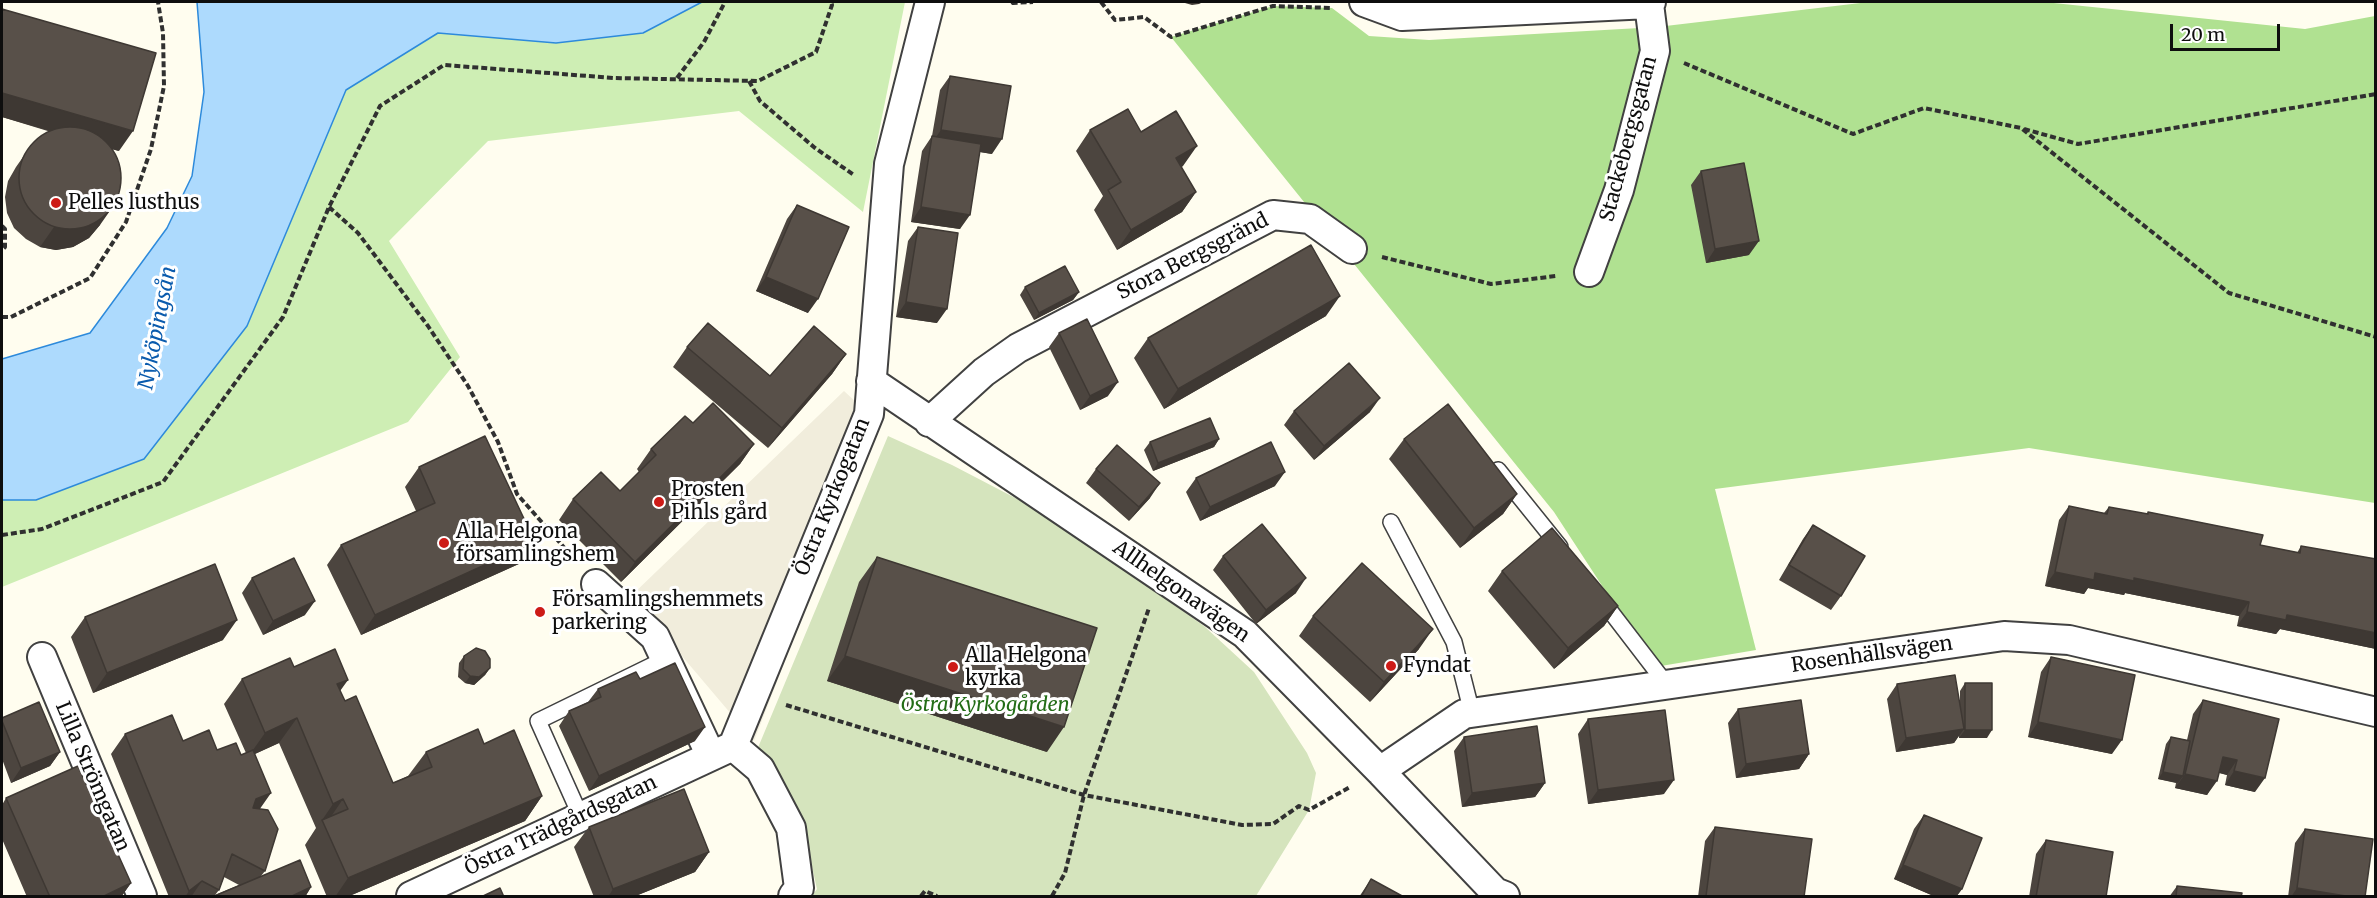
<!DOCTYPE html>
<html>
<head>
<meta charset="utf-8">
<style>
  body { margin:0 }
  #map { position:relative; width:2377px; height:898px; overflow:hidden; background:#fffdef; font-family:Merriweather,serif }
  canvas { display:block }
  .frame { position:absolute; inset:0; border:3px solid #0e0e0e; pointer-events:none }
  .scale { position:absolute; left:2170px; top:24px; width:110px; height:27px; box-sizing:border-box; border:3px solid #0e0e0e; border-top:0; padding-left:8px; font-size:18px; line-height:21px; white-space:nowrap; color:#0e0e0e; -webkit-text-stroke:4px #fff; paint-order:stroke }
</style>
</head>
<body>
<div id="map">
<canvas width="2377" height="898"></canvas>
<div class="frame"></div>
<div class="scale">20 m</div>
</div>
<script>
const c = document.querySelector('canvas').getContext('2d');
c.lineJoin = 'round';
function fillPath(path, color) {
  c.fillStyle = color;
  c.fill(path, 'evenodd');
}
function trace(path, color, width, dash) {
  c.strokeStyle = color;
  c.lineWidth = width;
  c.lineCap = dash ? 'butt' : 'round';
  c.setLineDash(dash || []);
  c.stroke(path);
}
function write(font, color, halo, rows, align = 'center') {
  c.font = font + ' Merriweather,serif';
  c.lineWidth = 6;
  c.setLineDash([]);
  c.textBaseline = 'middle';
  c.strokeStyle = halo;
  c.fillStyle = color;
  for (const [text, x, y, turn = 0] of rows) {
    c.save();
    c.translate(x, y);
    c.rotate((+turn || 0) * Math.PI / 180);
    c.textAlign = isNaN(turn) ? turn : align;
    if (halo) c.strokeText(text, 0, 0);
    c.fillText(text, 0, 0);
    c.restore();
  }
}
fillPath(new Path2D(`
  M702,2H905L863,212L739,111L488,141L389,241L460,357L408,422L2,587V500H36L247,326L346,90L438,33L556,43L643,33Z`), '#ceeeb4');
fillPath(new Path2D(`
  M1869,2H2044L2305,29L2375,16V503L2029,448L1715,489L1756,650L1655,667L1554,512L1171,37L1273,6L1332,8L1369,36L1429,40L1657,27Z`), '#b0e191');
fillPath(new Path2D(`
  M888,436L952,465L1023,502L1085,542L1204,626L1254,672L1307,753L1316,773L1309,810L1256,896H812L817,889L803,827L757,750Z`), '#d5e4bd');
fillPath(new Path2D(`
  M844,391L869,414L879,418L754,741L631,596Z`), '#f1eddc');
const water = new Path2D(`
  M197,2H702L643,33L556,43L438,33L346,90L247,326L144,459L36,500H2V359L90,333L167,228L192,176L204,92Z`);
fillPath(water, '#addafd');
trace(water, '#2d8adb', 1.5);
const service = new Path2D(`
  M1498,470L1560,547
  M1391,522L1454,642L1472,713
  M1601,599L1667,685
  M581,817L538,721L665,659`);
const minor = new Path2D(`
  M1364,2L1402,16L1649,4L1651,2
  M1589,272L1619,190L1655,51L1649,4
  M871,381L1245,634L1380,771L1495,892L1505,896
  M929,422L984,372L1018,348L1273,215L1310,219L1352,249
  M596,584L655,637L711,756
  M42,657L142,896
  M733,746L760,769L791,828L799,888L793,896
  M1380,771L1464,714L2004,636L2069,640L2376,712
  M411,896L733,746L869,414L889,164L930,2`);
trace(service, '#414141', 18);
trace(minor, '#414141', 32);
trace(new Path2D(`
  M1012,2L1013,3L1033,2
  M1101,2L1115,20L1144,17L1171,37L1273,6L1332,8
  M1684,63L1853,134L1924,108L2021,128L2229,293L2376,337
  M677,78L704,42L725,2
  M749,81L760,101L815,148L854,175
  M2024,129L2078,144L2376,94
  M329,207L358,233L428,326L468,386L498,442L517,494L576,561
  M2,226L5,229V247L2,250
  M1382,257L1491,284L1556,276
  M2,317H11L90,278L126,222L151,149L164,86L163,33L158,2
  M2,535L42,529L163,482L283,317L329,207L380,106L444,65L614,78L758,81L816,52L832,5L831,2
  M786,705L1084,795L1242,825L1273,824L1299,806L1309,810L1350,787
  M921,896L925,891L937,896
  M1052,896L1065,873L1084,795L1149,608`), '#303030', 4, [6, 3]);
trace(service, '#fff', 15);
trace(minor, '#fff', 28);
fillPath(new Path2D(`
  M2,9L119,151L111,149L100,225L89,238L73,247L56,250L40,247L26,239L14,228L7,213L5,197L8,181L16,167L30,147L51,132L2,117Z
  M950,76L992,154L980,152L960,229L911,222L922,151L932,136L940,90Z
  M1090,130L1141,132L1183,166L1181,167L1196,192L1182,212L1117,250L1094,210L1103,196L1076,151Z
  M1701,171L1749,255L1706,263L1691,185Z
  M797,205L808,313L756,291L787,219Z
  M918,227L937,323L896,317L908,241Z
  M1025,287L1079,292L1073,300L1034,320L1020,295Z
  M1326,316L1164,409L1134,358L1148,338Z
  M1059,333L1108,396L1080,410L1049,347Z
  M687,347L770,376L846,354L832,374L768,448L673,367Z
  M1294,411L1370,412L1314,460L1284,425Z
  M693,423L754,444L740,464L621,582L559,520L573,499L620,491L639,472L637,469L651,449Z
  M1219,439L1214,447L1153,471L1144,450L1150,442Z
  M1404,439L1517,494L1503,514L1460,548L1389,459Z
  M419,467L535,542L521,563L361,635L327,565L341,545L416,511L405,487Z
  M1096,469L1150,498L1129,521L1086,483Z
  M1196,478L1275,486L1200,521L1186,492Z
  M2069,506L2104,513L2109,507L2147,514L2148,512L2260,545L2297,553L2301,546L2376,649L2280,629L2276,634L2237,626L2239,616L2125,593L2124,595L2088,588L2084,594L2045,586L2059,520Z
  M1813,525L1841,596L1831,610L1779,580L1803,539Z
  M1223,556L1296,593L1256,624L1213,570Z
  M877,557L1047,752L827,681L859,582Z
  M1502,571L1618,606L1604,626L1554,669L1488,591Z
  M252,578L305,615L263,635L242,593Z
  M1313,616L1419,649L1370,702L1299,636Z
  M85,617L223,640L93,693L71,637Z
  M464,656L490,668L485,675L474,685L465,683L458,677L459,663Z
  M2051,657L2112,754L2028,737L2041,672Z
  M294,667L340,691L345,701L393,783L408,776L426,752L484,744L542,796L525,821L347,897H327L305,845L316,828L279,743L255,754L265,871L261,876L311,887L305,897H169L111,754L125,734L183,741L217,750L241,755L246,753L224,704L242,679ZM224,877L239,885L215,895L219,890Z
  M640,679L695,741L589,791L559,726L569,711L588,702L598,689Z
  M1965,683L1987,738H1959V735L1954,743L1896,752L1887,699L1897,684L1960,704V691Z
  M2203,700L2255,792L2225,785L2227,775L2219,773L2207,795L2175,788L2176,783L2158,779L2166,744L2171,737L2187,740L2193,714Z
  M1738,709L1809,754L1799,769L1736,778L1728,723Z
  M2,718L60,752L50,766L11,783L2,759Z
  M1588,719L1664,794L1588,804L1578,734Z
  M1464,737L1545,783L1535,797L1462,807L1454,751Z
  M6,798L131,883L121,897H27L2,839V805Z
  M1924,815L1962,889L1956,897H1936L1894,879L1914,829Z
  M589,827L709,852L695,872L633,897H594L574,847Z
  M1715,827L1804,897H1698L1705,841Z
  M2305,829L2365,897H2288L2295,843Z
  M2046,840L2106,897H2029L2036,854Z
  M1371,879L1404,897H1359Z
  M2177,886L2241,897H2169Z`), '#4c453f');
fillPath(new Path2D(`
  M1187,2H1203L1199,4L1192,5L1185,3Z
  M2,93L133,131L119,151L2,117Z
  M941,130L1002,139L992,154L931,144Z
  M1197,146L1183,166L1162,178L1176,158Z
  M1196,192L1182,212L1117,250L1131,230Z
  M114,205L100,225L89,238L73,247L56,250L40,247L54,227Z
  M921,207L970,215L960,229L911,222Z
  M1759,241L1749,255L1706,263L1715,249Z
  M766,277L818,299L808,313L756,291Z
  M1079,292L1073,300L1034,320L1039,313Z
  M1340,296L1326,316L1164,409L1178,389Z
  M906,302L947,309L937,323L896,317Z
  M846,354L832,374L768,448L782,428Z
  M1118,382L1108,396L1080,410L1090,396Z
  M1380,398L1370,412L1314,460L1324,446Z
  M1219,439L1214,447L1153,471L1158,463Z
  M754,444L740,464L621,582L635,562Z
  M1285,472L1275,486L1200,521L1210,507Z
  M1160,483L1150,498L1129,521L1139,507Z
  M1517,494L1503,514L1460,548L1474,528Z
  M535,542L521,563L361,635L375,615Z
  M2055,572L2095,573L2134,578L2249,602L2239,616L2125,593L2124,595L2088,588L2084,594L2045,586Z
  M1306,578L1296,593L1256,624L1266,610Z
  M315,601L305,615L263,635L273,621Z
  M1618,606L1604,626L1554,669L1568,648Z
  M2247,612L2287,615L2376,633V649L2280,629L2276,634L2237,626Z
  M237,620L223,640L93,693L107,673Z
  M1433,629L1419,649L1370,702L1384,682Z
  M845,656L1064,727L1047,752L827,681Z
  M490,668L485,675L474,685L465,683L470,676Z
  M348,680L330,705L337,684Z
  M297,718L279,743L248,757L265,733Z
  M2038,722L2122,740L2112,754L2028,737Z
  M705,727L695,741L589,791L599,776Z
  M1964,729L1954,743L1896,752L1906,738Z
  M1965,730H1992L1987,738H1959Z
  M60,752L50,766L11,783L21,768Z
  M1809,754L1799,769L1736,778L1746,764Z
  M2223,757L2237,760L2227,775L2213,771Z
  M2234,771L2265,778L2255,792L2225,785Z
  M2163,772L2183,776L2178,783L2158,779Z
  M2185,774L2217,781L2207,795L2175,788Z
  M1674,780L1664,794L1588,804L1598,790Z
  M1545,783L1535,797L1462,807L1472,793Z
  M271,793L257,813L242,819L256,799Z
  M542,796L525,821L347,897H335L348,878Z
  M343,799L326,824L322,820L316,829L333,804Z
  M709,852L695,872L633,897H608L613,889Z
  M1903,865L1962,889L1956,897H1936L1894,879Z
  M202,881L191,897H185L189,891Z
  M131,883L121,897H102Z
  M311,887L305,897H290Z
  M2297,888L2352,897H2291Z`), '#3e3833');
const building = new Path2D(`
  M2,9L156,53L133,131L2,93Z
  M950,76L1011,86L1002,139L941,130Z
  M1128,109L1141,132L1176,111L1197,146L1176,158L1196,192L1131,230L1108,190L1121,182L1090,130Z
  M19 178a51 51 0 1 1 102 0a51 51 0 1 1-102 0Z
  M932,136L981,144L970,215L921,207Z
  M1744,163L1759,241L1715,249L1701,171Z
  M797,205L849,227L818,299L766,277Z
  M918,227L958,233L947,309L906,302Z
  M1311,245L1340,296L1178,389L1148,338Z
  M1065,266L1079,292L1039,313L1025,287Z
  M1087,319L1118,382L1090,396L1059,333Z
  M708,323L770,376L814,326L846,354L782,428L687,347Z
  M1349,363L1380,398L1324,446L1294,411Z
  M713,403L754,444L635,562L573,499L601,472L620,491L656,455L651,449L685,416L693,423Z
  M1448,404L1517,494L1474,528L1404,439Z
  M1210,418L1219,439L1158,463L1150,442Z
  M485,436L535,542L375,615L341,545L435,503L419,467Z
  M1271,442L1285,472L1210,507L1196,478Z
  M1117,445L1160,483L1139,507L1096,469Z
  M2069,506L2107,514L2109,507L2148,514V512L2263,535L2260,545L2300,553L2301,546L2376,559V633L2287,615L2286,620L2247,612L2249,602L2134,578V581L2095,573L2094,580L2055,572Z
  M1262,524L1306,578L1266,610L1223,556Z
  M1813,525L1865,556L1841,596L1789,565Z
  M1552,528L1618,606L1568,648L1502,571Z
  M877,557L1097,628L1064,727L845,656Z
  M294,558L315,601L273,621L252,578Z
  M1362,563L1433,629L1384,682L1313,616Z
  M215,564L237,620L107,673L85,617Z
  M476,648L485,651L490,659V668L479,677L470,676L463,669L464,656Z
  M335,649L348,680L337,684L345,701L356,696L393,783L432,767L426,752L478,729L484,744L514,730L542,796L348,878L322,820L348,809L343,799L333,804L297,718L265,733L242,679L290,658L294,667Z
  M2051,657L2135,675L2122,740L2038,722Z
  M675,663L705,727L599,776L569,711L601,697L598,689L636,672L640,679Z
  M1955,675L1964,729L1906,738L1897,684Z
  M1965,683H1992V730H1965Z
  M1801,700L1809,754L1746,764L1738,709Z
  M2203,700L2279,719L2265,778L2234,771L2237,760L2223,757L2217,781L2185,774Z
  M39,702L60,752L21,768L2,721V718Z
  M1665,710L1674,780L1598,790L1588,719Z
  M172,715L183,741L209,730L217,750L236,743L241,755L253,750L271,793L256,799L253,808L268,810L278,829L265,871L232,854L219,890L202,881L189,891L125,734Z
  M1537,726L1545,783L1472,793L1464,737Z
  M2171,737L2190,741L2183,776L2163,772Z
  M78,766L131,883L102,897H50L6,798Z
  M684,789L709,852L613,889L589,827Z
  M1924,815L1982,838L1962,889L1903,865Z
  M1715,827L1812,839L1804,897L1706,896Z
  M2305,829L2373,839L2365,897H2352L2297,888Z
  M2046,840L2113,852L2106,897H2036Z
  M300,860L311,887L290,897H212Z
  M1371,879L1404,897H1361Z
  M2177,886L2242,893L2241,897H2176Z
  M500,888L504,897H481Z`);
fillPath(building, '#585049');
trace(building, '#3e3833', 1.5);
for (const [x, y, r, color] of [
  [56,203,6,"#cd1b17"],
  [659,502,6,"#cd1b17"],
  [444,543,6,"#cd1b17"],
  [540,612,6,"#cd1b17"],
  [1391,666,6,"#cd1b17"],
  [953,667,6,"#cd1b17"]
]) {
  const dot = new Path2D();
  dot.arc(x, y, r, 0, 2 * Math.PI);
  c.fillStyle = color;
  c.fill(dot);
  trace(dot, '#fff', 2);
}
write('20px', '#0e0e0e', '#fff', [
  ["Stackebergsgatan",1629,139,-75],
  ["Stora Bergsgränd",1193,257,-27],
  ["Östra Kyrkogatan",833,497,-68],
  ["Allhelgonavägen",1181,592,35],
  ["Rosenhällsvägen",1872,655,-8],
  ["Lilla Strömgatan",92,777,67],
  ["Östra Trädgårdsgatan",561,826,-25]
]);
write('20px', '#0e0e0e', '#fff', [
  ["Pelles lusthus",68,203],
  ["Prosten",671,490],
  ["Pihls gård",671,513],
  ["Alla Helgona",456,532],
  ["församlingshem",456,555],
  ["Församlingshemmets",552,600],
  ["parkering",552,623],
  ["Alla Helgona",965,656],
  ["kyrka",965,679],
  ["Fyndat",1403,666]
], 'left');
write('italic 20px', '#236d17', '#fff', [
  ["Östra Kyrkogården",985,705]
]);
write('italic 21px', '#0a5bad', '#fff', [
  ["Nyköpingsån",158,328,-79]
]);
</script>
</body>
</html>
